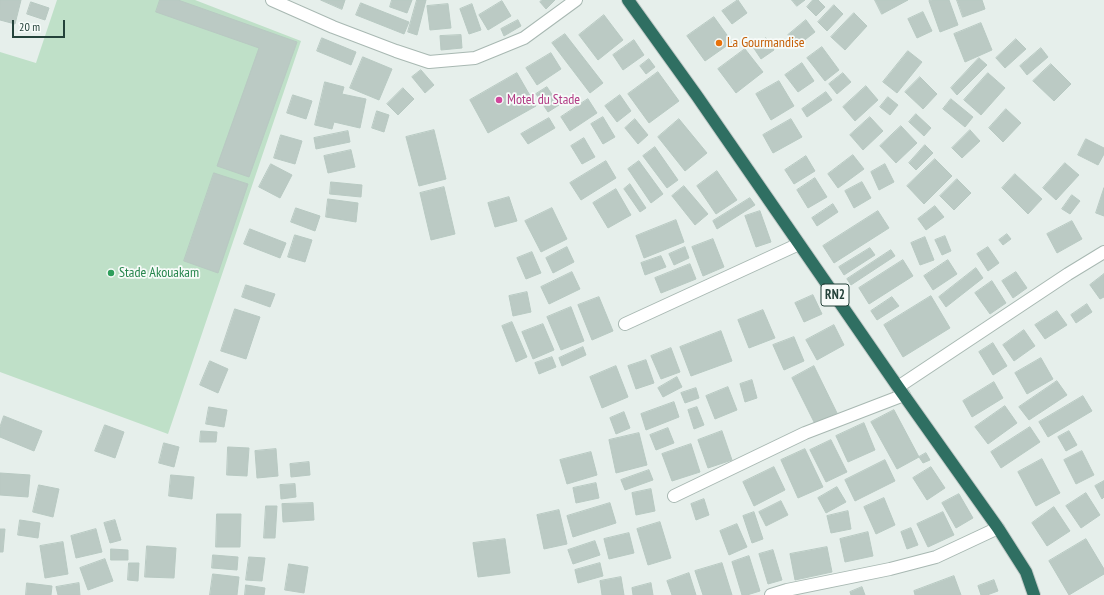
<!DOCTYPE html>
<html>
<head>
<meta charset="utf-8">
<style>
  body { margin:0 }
  #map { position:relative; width:1104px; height:595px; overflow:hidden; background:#e6efeb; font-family:"PT Sans Narrow",sans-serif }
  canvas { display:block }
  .scale { position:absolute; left:12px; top:20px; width:53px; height:18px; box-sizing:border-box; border:2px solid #24423a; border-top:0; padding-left:5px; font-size:12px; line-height:14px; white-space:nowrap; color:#24423a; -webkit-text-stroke:3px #f7fbf9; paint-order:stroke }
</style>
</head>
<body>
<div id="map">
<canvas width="1104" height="595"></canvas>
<div class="scale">20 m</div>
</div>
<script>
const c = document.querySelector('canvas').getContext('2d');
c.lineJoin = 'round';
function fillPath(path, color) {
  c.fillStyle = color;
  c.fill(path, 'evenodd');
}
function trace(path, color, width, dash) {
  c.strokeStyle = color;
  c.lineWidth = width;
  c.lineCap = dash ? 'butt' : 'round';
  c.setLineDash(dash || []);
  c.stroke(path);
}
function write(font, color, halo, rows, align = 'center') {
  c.font = font + ' "PT Sans Narrow",sans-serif';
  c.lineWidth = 3.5;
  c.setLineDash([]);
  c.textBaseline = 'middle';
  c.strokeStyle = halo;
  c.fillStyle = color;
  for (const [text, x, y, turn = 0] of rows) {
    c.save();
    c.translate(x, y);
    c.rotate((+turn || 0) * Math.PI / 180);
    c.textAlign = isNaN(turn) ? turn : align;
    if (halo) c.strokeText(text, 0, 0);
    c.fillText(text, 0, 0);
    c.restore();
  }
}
fillPath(new Path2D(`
  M57,0H195L301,41L168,434L0,372V52L36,63Z`), '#bfe0c8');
const building = new Path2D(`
  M0,0H21L15,24L0,20Z
  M160,0H178L297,42L249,177L217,166L259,48L156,12Z
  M321,0H345L342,9Z
  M392,0H412L407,13L390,7Z
  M417,0H426L417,35L408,32Z
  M542,0H555L546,9L540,2Z
  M738,0L747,13L732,24L722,11Z
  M792,0H805L797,6Z
  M813,0H818L825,7L816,16L807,7Z
  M875,0H908L882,14Z
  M932,0H949L958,25L940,32L929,1Z
  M957,0H982L985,9L963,17Z
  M502,1L511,16L488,30L479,15Z
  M31,2L49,8L45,20L27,14Z
  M361,3L409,22L404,34L356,15Z
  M448,4L451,28L430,30L427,6Z
  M472,4L481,30L469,34L460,9Z
  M834,5L843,14L827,31L818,22Z
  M923,12L932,31L917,38L908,19Z
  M854,13L867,26L845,50L831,37Z
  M604,15L623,40L598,60L579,35Z
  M714,17L732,42L705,61L687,36Z
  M518,20L521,26L504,36L501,29Z
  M806,20L815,32L797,46L788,35Z
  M981,23L992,50L965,62L954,34Z
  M565,34L603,83L590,93L552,43Z
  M461,35L462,48L441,50L440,36Z
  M322,38L356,52L351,65L317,51Z
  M766,38L774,50L761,59L753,47Z
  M1016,39L1026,49L1005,68L996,58Z
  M634,40L644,55L623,70L613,55Z
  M822,47L839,70L825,81L807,58Z
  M1041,48L1048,57L1027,75L1020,66Z
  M745,49L763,72L736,93L718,69Z
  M908,51L922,62L897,93L883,82Z
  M551,53L561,69L537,85L526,68Z
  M363,57L392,69L379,100L350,88Z
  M979,58L987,65L957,95L951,88Z
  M649,59L655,67L646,74L640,66Z
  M802,63L814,81L798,92L785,75Z
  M1051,64L1071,84L1054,101L1033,81Z
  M421,70L434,85L425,93L412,77Z
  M658,72L679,101L649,123L628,94Z
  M517,73L536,106L488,133L470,100Z
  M843,73L851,82L837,94L829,84Z
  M988,73L1005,88L981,115L964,100Z
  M920,77L937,94L923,109L905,92Z
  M779,81L794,106L771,120L756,94Z
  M325,82L344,87L342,94L366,99L360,128L334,122L332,129L315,125Z
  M866,86L878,100L855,121L843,107Z
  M547,87L559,105L548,112L536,94Z
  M403,88L414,99L398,115L387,104Z
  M826,92L832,100L807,117L802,109Z
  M293,95L312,101L306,119L287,113Z
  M620,95L631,111L617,122L605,106Z
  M888,97L898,105L890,115L880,107Z
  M588,99L597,113L570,131L561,117Z
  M951,99L973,117L965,127L943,109Z
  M1006,109L1021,123L1003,142L989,128Z
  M377,111L389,115L384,132L372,128Z
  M916,114L931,128L924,136L909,122Z
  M603,117L615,137L603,144L591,124Z
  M870,117L883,131L863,150L850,135Z
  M549,118L555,128L528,144L521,134Z
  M635,119L648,135L638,144L625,128Z
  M679,119L707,153L685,171L658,137Z
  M791,119L802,137L773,153L763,135Z
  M901,126L917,143L896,163L880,146Z
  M434,130L446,179L419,186L406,137Z
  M970,130L980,141L962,158L952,148Z
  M348,131L350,142L316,149L314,138Z
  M281,135L302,141L295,164L274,158Z
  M584,138L595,157L582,164L571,146Z
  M1086,139L1104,148V154L1098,165L1078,155Z
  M925,145L933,153L916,170L909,163Z
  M655,147L678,180L667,188L643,156Z
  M351,150L355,167L328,173L324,156Z
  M853,155L864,169L838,188L828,174Z
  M806,156L815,171L794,184L785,170Z
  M935,159L952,176L924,204L907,186Z
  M606,161L616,178L581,200L570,183Z
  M639,161L663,194L651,203L628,169Z
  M1065,163L1079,175L1056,200L1043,188Z
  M271,164L292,175L280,198L259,187Z
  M885,164L894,182L879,190L871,172Z
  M717,171L737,200L716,214L697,186Z
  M214,173L248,184L218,273L184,261Z
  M1015,174L1042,199L1028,214L1002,188Z
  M815,178L827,197L808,208L797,190Z
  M957,179L971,193L954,210L940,196Z
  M331,182L362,185L361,197L330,194Z
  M862,182L871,198L854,208L845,191Z
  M630,184L646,208L640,212L624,189Z
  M684,186L708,214L695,225L672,196Z
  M444,187L455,234L431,240L420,193Z
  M1104,188V216L1096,213Z
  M616,189L631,215L608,228L593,203Z
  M1072,195L1080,201L1070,214L1062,209Z
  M509,197L517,221L495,227L488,203Z
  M750,198L755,205L717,229L713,221Z
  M328,199L358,203L356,222L326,217Z
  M833,204L838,212L817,226L812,218Z
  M935,206L944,217L926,230L918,219Z
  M296,208L320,216L315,231L291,222Z
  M552,208L567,239L541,252L525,221Z
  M760,211L771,242L756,247L745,216Z
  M878,211L889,228L834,263L823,246Z
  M676,220L684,242L644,258L636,236Z
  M1072,221L1082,239L1057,253L1047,234Z
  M250,229L286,243L280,258L244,244Z
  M1007,234L1011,239L1003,245L999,240Z
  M295,235L312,240L305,262L288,257Z
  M945,236L951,251L942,255L935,240Z
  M925,237L934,260L920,265L911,243Z
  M713,239L724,267L703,276L692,247Z
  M567,247L574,262L553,273L546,258Z
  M685,247L689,258L674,265L669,254Z
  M988,247L999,263L988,271L977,254Z
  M870,248L875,255L844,275L839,267Z
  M891,250L895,256L851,285L847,279Z
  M532,252L541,273L526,279L517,258Z
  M661,256L666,267L645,275L641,263Z
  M903,260L913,276L869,304L859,288Z
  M948,260L957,274L933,290L924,276Z
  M690,264L696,279L661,293L655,278Z
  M976,268L983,278L946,307L939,297Z
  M572,272L580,289L549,304L541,287Z
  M1016,272L1027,288L1013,298L1002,281Z
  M1104,274V297L1100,299L1090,285Z
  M992,281L1006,303L990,314L975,293Z
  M246,285L275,294L270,307L242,297Z
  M527,292L531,312L513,316L509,296Z
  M813,295L822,314L804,322L795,303Z
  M931,296L950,328L903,357L884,325Z
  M599,297L613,331L592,340L578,305Z
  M892,297L899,306L877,320L871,311Z
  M1087,304L1092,312L1076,323L1071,315Z
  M571,307L584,341L561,350L547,317Z
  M235,309L260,317L246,359L221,351Z
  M763,310L775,338L749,348L738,320Z
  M1057,311L1067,325L1045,339L1035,325Z
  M512,322L527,357L516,362L502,326Z
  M543,324L554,350L533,359L522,332Z
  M834,325L844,345L817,360L806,340Z
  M1024,330L1035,346L1014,361L1003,345Z
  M721,331L732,361L691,376L680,347Z
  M794,337L804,361L784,370L773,345Z
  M993,343L1007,366L993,375L979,352Z
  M583,347L586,355L562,366L559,358Z
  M671,348L680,372L661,379L651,356Z
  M552,357L556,367L539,374L535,363Z
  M1041,358L1053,379L1027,394L1015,373Z
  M646,360L654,383L636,389L628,366Z
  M210,361L228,369L218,393L200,385Z
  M616,366L628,397L602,408L590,377Z
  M814,366L837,413L815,424L792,378Z
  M677,377L682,387L663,397L658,388Z
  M752,380L757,398L745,402L740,384Z
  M1057,381L1067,395L1029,420L1019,407Z
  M994,382L1003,398L972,417L963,401Z
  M728,387L737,410L715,419L706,396Z
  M696,388L699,398L685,403L681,393Z
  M1083,396L1092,411L1048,437L1039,422Z
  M674,402L679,417L646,430L641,414Z
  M1005,406L1017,423L988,444L975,427Z
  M209,407L227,410L224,427L206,424Z
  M697,407L704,425L694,429L688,410Z
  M894,410L919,457L897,469L871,422Z
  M624,412L630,428L616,434L610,418Z
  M4,416L42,431L34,451L0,437V427Z
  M864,423L875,450L848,462L836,436Z
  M105,425L124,432L115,458L95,451Z
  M1030,427L1040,442L1001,468L991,452Z
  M668,428L674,443L656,450L650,435Z
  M201,431L217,432L216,442H200Z
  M722,431L732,460L708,468L698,440Z
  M1069,431L1077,445L1066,451L1058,437Z
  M639,433L647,465L616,473L609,440Z
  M831,440L847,472L826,482L810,450Z
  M164,443L179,447L174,467L159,463Z
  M691,444L700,472L672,481L662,454Z
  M228,447L249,448L247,476L227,475Z
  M276,449L278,476L257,478L255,451Z
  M805,449L823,487L798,498L781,460Z
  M1082,451L1094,475L1076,484L1064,460Z
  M591,452L597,475L567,484L560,460Z
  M926,453L930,460L923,463L919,457Z
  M1042,459L1060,493L1036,506L1018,472Z
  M885,460L895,481L855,501L845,480Z
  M309,462L310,475L291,477L290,464Z
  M774,467L785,490L754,506L743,482Z
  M931,467L945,488L927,500L913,478Z
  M649,470L653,480L625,490L621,480Z
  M0,473L30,475L28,497L0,495Z
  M171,475L194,477L192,499L169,496Z
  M1104,481V497L1102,499L1095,486Z
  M596,483L599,498L576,503L573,488Z
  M295,484L296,497L281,499L280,485Z
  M39,485L59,489L53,517L33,512Z
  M837,487L846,502L826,513L818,498Z
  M651,489L655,511L636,515L632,493Z
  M1086,493L1100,515L1081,528L1066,506Z
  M959,494L973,518L956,528L942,503Z
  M884,498L895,525L876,534L864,507Z
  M704,499L709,515L696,520L691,504Z
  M781,501L788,515L766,526L759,512Z
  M313,503L314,520L283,522L282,504Z
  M610,503L616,523L573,537L567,516Z
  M266,506H277L275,538H264Z
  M1054,507L1070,531L1047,546L1032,523Z
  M559,510L567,544L544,549L537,515Z
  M848,511L851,529L831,533L827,516Z
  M754,512L763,539L752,543L743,516Z
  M943,512L954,535L928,547L917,524Z
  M217,514H241L240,547H216Z
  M20,520L40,523L38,538L18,535Z
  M115,520L121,540L110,543L104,523Z
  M660,522L671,558L648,565L637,529Z
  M737,524L747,547L729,555L720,531Z
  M911,528L918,545L907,549L901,532Z
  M0,529H5L3,552H0Z
  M96,529L102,552L76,558L71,536Z
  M868,532L873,556L845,562L840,539Z
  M629,533L634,553L609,559L604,539Z
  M505,539L510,573L478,577L473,543Z
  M1086,539L1104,569V574L1069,595L1049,561Z
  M595,541L600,555L573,564L568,550Z
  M63,542L68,574L45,578L40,546Z
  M147,546L176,548L174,578L145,577Z
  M827,547L832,572L795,580L790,554Z
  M111,549L128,550V560H111Z
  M773,550L782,580L768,584L759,554Z
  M213,555L238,557L237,570L212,568Z
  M749,556L760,591L747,595H742L732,562Z
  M249,557L265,558L262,581L246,580Z
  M105,559L113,581L88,590L80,568Z
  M129,563H139L138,581L128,580Z
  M600,563L603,576L578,583L575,570Z
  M722,563L732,595H703L695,571Z
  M289,564L308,567L304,593L285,590Z
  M689,573L696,595H672L667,581Z
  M213,574L239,577L237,595H210Z
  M954,576L961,595H915L914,591Z
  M621,577L624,595H602L600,581Z
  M994,580L998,591L987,595H981L978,586Z
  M27,583L52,586L51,595H26Z
  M79,583L80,595H58L56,587Z
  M651,583L653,595H633L632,588Z
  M246,585L265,588L264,595H245Z
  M862,587L865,595H851L850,592Z`);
fillPath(building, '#bbcac4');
trace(building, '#b8c9c2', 1);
const street = new Path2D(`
  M272,0L333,27L396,51L429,62L475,58L524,38L576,0
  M625,324L799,244
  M898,387L1068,274L1104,252
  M674,496L805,433L904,395
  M771,595L787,590L890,569L936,557L998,528`);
const highway = new Path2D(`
  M628,0L697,96L898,387L998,528L1026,572L1034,595`);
trace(street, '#a8b8b2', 14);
trace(highway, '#c2cac8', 14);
trace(street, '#fff', 12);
trace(highway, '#2f6f62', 12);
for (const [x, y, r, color] of [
  [719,43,4,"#e8710a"],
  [499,100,4,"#d1479c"],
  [111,273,4,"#2e9e5b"]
]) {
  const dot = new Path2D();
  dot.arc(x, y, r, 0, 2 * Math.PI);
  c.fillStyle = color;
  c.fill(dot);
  trace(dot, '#f7fbf9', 1.5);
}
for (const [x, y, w] of [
  [835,295,28]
]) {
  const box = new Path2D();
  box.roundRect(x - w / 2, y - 11, w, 22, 3);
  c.fillStyle = '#f7fbf9';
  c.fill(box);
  trace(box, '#24423a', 1);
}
write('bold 13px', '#24423a', null, [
  ["RN2",835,295]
]);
write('14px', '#c56008', '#f7fbf9', [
  ["La Gourmandise",727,43]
], 'left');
write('14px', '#b23c85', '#f7fbf9', [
  ["Motel du Stade",507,100]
], 'left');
write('14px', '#27864d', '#f7fbf9', [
  ["Stade Akouakam",119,273]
], 'left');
</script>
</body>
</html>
